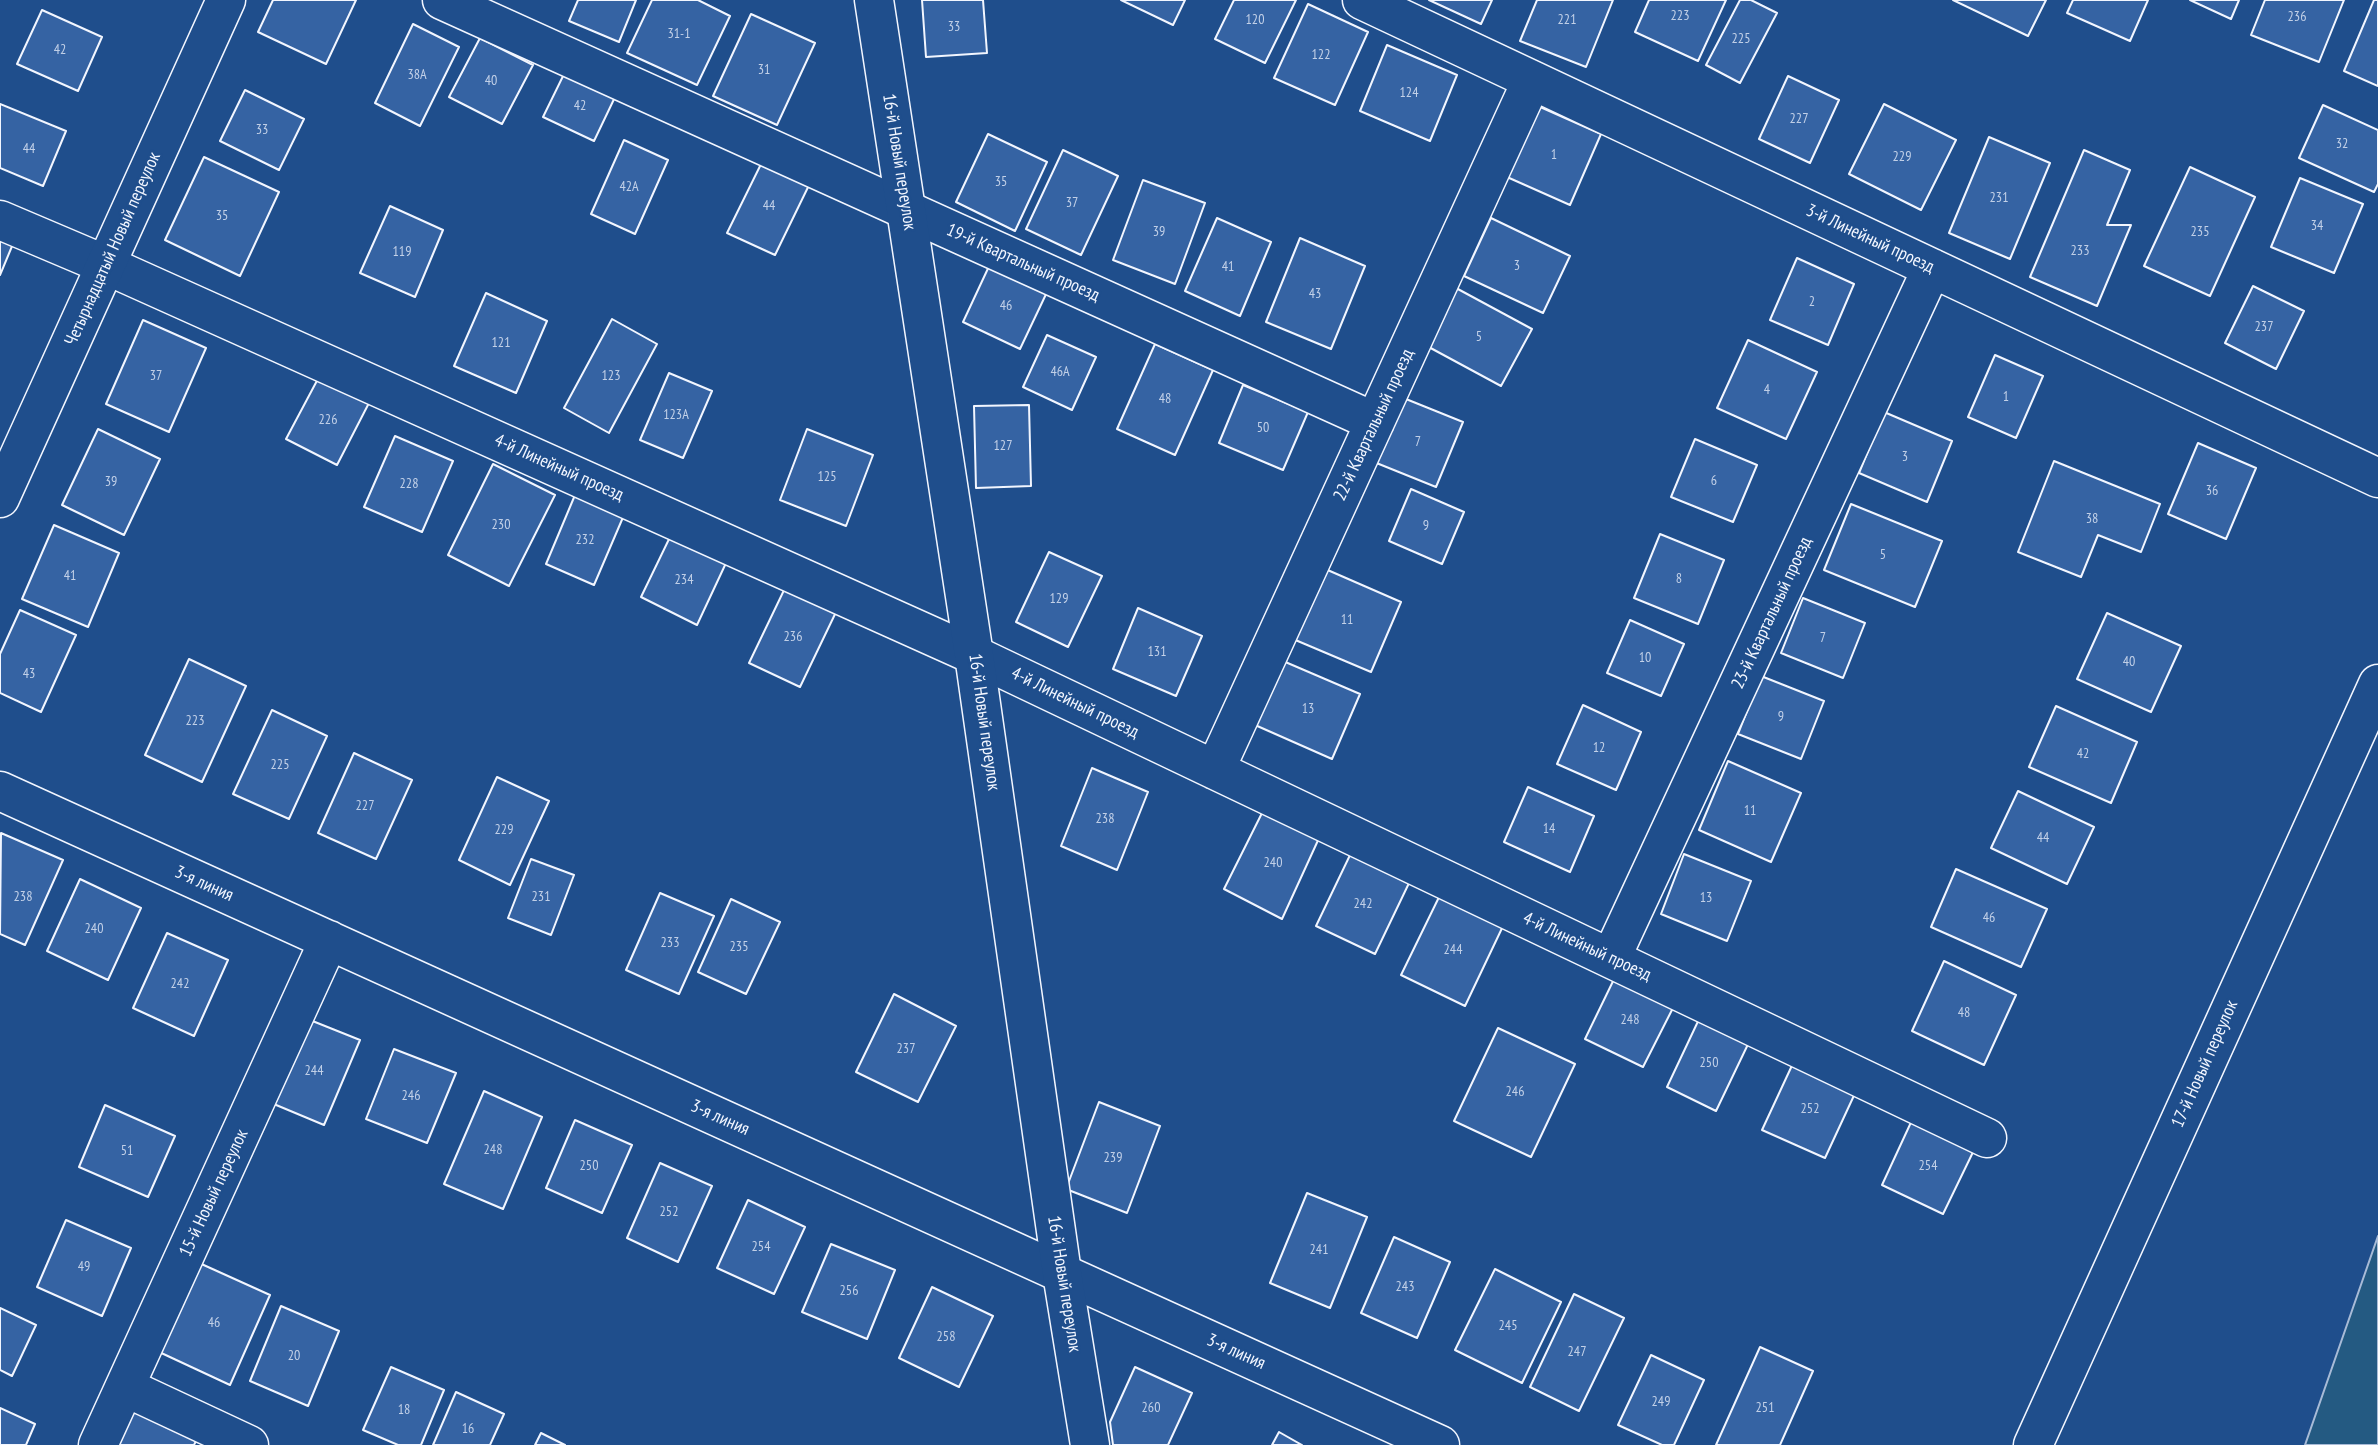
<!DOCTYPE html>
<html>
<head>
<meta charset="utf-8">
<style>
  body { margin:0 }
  canvas { display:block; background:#1f4e8c }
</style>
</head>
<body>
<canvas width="2378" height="1445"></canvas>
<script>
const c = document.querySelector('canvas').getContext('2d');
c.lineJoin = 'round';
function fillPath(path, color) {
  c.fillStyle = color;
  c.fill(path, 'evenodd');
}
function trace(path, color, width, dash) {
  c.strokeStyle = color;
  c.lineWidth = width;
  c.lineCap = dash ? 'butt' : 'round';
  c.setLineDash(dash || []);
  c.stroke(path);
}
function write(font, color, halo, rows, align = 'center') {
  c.font = font + ' "PT Sans Narrow",sans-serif';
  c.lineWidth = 5;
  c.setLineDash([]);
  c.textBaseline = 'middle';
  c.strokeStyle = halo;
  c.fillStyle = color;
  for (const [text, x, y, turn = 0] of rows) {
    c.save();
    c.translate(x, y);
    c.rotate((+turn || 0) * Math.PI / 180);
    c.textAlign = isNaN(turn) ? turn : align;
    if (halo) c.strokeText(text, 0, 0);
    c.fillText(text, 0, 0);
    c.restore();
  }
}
const green = new Path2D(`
  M2378,1236V1445H2305Z`);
fillPath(green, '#245a82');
trace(green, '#a8bbd7', 2);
const building = new Path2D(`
  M273,0H356L326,64L258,32Z
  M578,0H636L619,42L569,21Z
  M652,0H698L730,16L697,85L627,53Z
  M922,0H983L987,53L926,57Z
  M1121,0H1185L1173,25Z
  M1234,0H1296L1265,63L1215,39Z
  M1429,0H1492L1481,24Z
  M1537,0H1613L1586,67L1520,41Z
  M1649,0H1726L1698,61L1635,32Z
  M1740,0H1751L1777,13L1740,83L1706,65Z
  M1953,0H2046L2028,36Z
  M2073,0H2148L2130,41L2067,13Z
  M2190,0H2239L2231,19Z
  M2265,0H2344L2319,62L2251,35Z
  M2374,0H2378V86L2344,71Z
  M1308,4L1368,32L1335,105L1274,78Z
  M42,10L102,37L78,91L17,64Z
  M751,14L815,43L777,125L713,96Z
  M413,24L459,47L420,126L375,103Z
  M480,38L533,65L502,124L449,97Z
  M1387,45L1457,75L1430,141L1360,111Z
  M566,70L616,95L594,141L543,117Z
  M1788,76L1839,100L1810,163L1759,139Z
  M245,90L304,119L279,170L220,141Z
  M0,104L66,131L43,186L0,168Z
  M1884,104L1956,140L1921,210L1849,174Z
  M2323,105L2378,130V184L2374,192L2299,158Z
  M1538,106L1601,134L1570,205L1507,177Z
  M988,134L1047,162L1015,231L956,202Z
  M1989,137L2050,163L2010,259L1949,233Z
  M624,140L668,160L635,234L591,214Z
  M1063,150L1118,176L1081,255L1026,229Z
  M2084,150L2130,170L2107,225H2131L2097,306L2030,277Z
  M765,156L812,179L775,255L727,233Z
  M204,157L279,192L240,276L165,240Z
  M2190,167L2255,197L2210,296L2144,266Z
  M2300,178L2363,204L2334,273L2271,247Z
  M1143,180L1205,203L1175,284L1113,260Z
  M390,206L443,230L415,297L360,273Z
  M1217,218L1271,242L1240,316L1185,291Z
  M1491,218L1570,256L1543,313L1464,276Z
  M0,233L15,239L0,275Z
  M1300,238L1365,266L1331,349L1266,322Z
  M1797,258L1854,284L1828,345L1770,320Z
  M991,262L1048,290L1020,349L963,322Z
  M2253,286L2304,311L2276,369L2225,343Z
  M1456,288L1532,329L1501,386L1425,345Z
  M486,293L547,321L516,393L454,366Z
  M612,319L657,344L609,433L564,408Z
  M143,320L206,348L169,432L106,404Z
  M1047,335L1096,357L1072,410L1023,387Z
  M1748,340L1817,372L1786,439L1717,408Z
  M1155,344L1213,370L1175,455L1117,429Z
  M1995,355L2043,376L2016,438L1968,417Z
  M669,373L712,391L683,458L640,440Z
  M320,375L370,401L337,465L286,439Z
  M1243,385L1308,412L1283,470L1219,443Z
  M1401,397L1463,422L1436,487L1374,462Z
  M1029,405L1031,486L976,488L974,406Z
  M1884,412L1952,441L1927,502L1859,473Z
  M98,429L160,459L124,535L62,505Z
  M807,429L873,455L846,526L780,500Z
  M395,436L453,461L422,532L364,507Z
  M1695,439L1757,465L1733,522L1671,497Z
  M2198,443L2256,468L2226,539L2168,514Z
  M2054,461L2160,504L2141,552L2098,535L2081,577L2018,552Z
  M493,464L555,495L509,586L448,555Z
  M1411,489L1464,512L1442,564L1389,541Z
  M575,495L624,515L594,585L546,564Z
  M1851,504L1942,541L1915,607L1824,570Z
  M54,525L119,553L88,627L22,599Z
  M1660,534L1724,560L1698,624L1634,598Z
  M671,535L726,563L697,625L641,597Z
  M1049,552L1102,576L1068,647L1016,622Z
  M1323,568L1401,602L1371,672L1293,639Z
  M786,586L837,610L800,687L749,663Z
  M1803,598L1865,623L1843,678L1781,653Z
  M1138,608L1202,636L1176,696L1113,669Z
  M20,610L76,635L41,712L0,693V654Z
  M2107,613L2181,646L2151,712L2077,679Z
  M1630,620L1684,644L1661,696L1607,673Z
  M189,659L246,686L202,782L145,755Z
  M1283,661L1360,694L1332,759L1255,725Z
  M1761,676L1824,701L1801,759L1738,734Z
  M1583,705L1641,732L1616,790L1557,764Z
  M2056,706L2137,742L2111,803L2029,767Z
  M272,710L327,736L289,819L233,794Z
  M354,753L412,780L376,859L318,833Z
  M1728,761L1801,793L1771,862L1699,830Z
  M1092,768L1148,792L1117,870L1061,846Z
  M497,777L549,801L510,885L459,860Z
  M1528,787L1594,816L1570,872L1504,842Z
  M2018,791L2094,827L2067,884L1991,848Z
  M1264,809L1320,836L1282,919L1224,889Z
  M1,833L63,860L25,945L0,934Z
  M1351,853L1410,881L1375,954L1316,926Z
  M1684,854L1751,881L1727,941L1661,914Z
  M531,859L574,875L551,935L508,918Z
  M1956,869L2047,909L2021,967L1931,927Z
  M80,879L141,908L108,980L47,951Z
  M660,893L714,916L679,994L626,970Z
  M1441,893L1504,924L1465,1006L1401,975Z
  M731,899L780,922L746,994L698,972Z
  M167,933L228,960L194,1036L133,1008Z
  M1944,961L2016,995L1984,1065L1912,1031Z
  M1617,973L1676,1002L1643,1067L1585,1039Z
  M894,994L956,1026L918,1102L856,1072Z
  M1701,1015L1751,1038L1716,1111L1667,1087Z
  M305,1018L360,1040L324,1125L269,1102Z
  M1498,1028L1575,1064L1531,1157L1454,1121Z
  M394,1049L456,1073L427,1143L366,1119Z
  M1795,1059L1857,1089L1825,1158L1762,1130Z
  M484,1091L542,1117L503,1209L444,1184Z
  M1099,1102L1160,1126L1127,1213L1066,1189Z
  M105,1105L175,1136L148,1197L79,1167Z
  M1913,1118L1975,1148L1943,1214L1882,1185Z
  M575,1120L632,1145L602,1213L546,1188Z
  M660,1163L712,1186L678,1262L627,1238Z
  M1307,1193L1367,1217L1330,1308L1270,1283Z
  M748,1200L805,1227L774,1294L717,1268Z
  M66,1220L131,1248L102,1316L37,1287Z
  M1394,1237L1450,1262L1417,1338L1361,1313Z
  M831,1244L895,1270L867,1339L802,1312Z
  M197,1262L270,1295L230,1385L157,1351Z
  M1495,1269L1561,1302L1522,1383L1455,1350Z
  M932,1287L993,1316L959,1387L899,1358Z
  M1574,1294L1624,1318L1579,1411L1530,1387Z
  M281,1306L339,1331L308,1406L250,1381Z
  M0,1308L36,1325L12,1376L0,1370Z
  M1760,1347L1813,1371L1780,1445H1716Z
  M1651,1355L1704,1380L1674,1445H1662L1618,1425Z
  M391,1367L444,1390L421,1445H398L363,1430Z
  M1135,1367L1192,1393L1168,1445H1113L1110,1422Z
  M456,1392L504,1414L490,1445H433Z
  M131,1405L198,1437L194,1445H112Z
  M0,1408L35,1424L26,1445H0Z
  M1279,1432L1302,1445H1272Z
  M541,1433L565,1445H535Z`);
fillPath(building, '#3563a3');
trace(building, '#f2f6ff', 2);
const street = new Path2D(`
  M442,0L1375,422
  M1362,0L2378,478
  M0,220L106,265L974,655L1987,1138
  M1215,770L1532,80
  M0,791L1440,1445
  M1611,958L1932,268
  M125,1387L249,1445
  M98,1445L329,940
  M2033,1445L2378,684`);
const secondary = new Path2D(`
  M874,0L974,655L1062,1273L1090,1445
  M0,498L226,0`);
trace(street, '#f2f6ff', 41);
trace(secondary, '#f2f6ff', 41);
trace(street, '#1f4e8c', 38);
trace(secondary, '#1f4e8c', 38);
write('14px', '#c3d1e8', null, [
  ["223",1680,16],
  ["236",2297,17],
  ["120",1255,20],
  ["221",1567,20],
  ["33",954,27],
  ["31-1",679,34],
  ["225",1741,39],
  ["42",60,50],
  ["122",1321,55],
  ["31",764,70],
  ["38А",417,75],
  ["40",491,81],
  ["124",1409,93],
  ["42",580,106],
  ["227",1799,119],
  ["33",262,130],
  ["32",2342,144],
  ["44",29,149],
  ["1",1554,155],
  ["229",1902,157],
  ["35",1001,182],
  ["42А",629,187],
  ["231",1999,198],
  ["37",1072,203],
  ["44",769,206],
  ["35",222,216],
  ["34",2317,226],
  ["39",1159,232],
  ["235",2200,232],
  ["233",2080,251],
  ["119",402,252],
  ["3",1517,266],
  ["41",1228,267],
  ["43",1315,294],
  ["2",1812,302],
  ["46",1006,306],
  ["237",2264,327],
  ["5",1479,337],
  ["121",501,343],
  ["46А",1060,372],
  ["37",156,376],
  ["123",611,376],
  ["4",1767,390],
  ["1",2006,397],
  ["48",1165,399],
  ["123А",676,415],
  ["226",328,420],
  ["50",1263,428],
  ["7",1418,442],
  ["127",1003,446],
  ["3",1905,457],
  ["125",827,477],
  ["6",1714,481],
  ["39",111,482],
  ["228",409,484],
  ["36",2212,491],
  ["38",2092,519],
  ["230",501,525],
  ["9",1426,526],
  ["232",585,540],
  ["5",1883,555],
  ["41",70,576],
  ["8",1679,579],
  ["234",684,580],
  ["129",1059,599],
  ["11",1347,620],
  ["236",793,637],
  ["7",1823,638],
  ["131",1157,652],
  ["10",1645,658],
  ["40",2129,662],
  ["43",29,674],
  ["13",1308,709],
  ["9",1781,717],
  ["223",195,721],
  ["12",1599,748],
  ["42",2083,754],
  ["225",280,765],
  ["227",365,806],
  ["11",1750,811],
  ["238",1105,819],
  ["14",1549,829],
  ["229",504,830],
  ["44",2043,838],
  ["240",1273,863],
  ["238",23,897],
  ["231",541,897],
  ["13",1706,898],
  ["242",1363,904],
  ["46",1989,918],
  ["240",94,929],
  ["233",670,943],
  ["235",739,947],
  ["244",1453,950],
  ["242",180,984],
  ["48",1964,1013],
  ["248",1630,1020],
  ["237",906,1049],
  ["250",1709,1063],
  ["244",314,1071],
  ["246",1515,1092],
  ["246",411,1096],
  ["252",1810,1109],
  ["248",493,1150],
  ["51",127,1151],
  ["239",1113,1158],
  ["250",589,1166],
  ["254",1928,1166],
  ["252",669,1212],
  ["254",761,1247],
  ["241",1319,1250],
  ["49",84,1267],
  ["243",1405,1287],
  ["256",849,1291],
  ["46",214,1323],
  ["245",1508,1326],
  ["258",946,1337],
  ["247",1577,1352],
  ["20",294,1356],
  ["249",1661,1402],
  ["260",1151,1408],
  ["251",1765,1408],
  ["18",404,1410],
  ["16",468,1429]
]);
write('18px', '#f2f6ff', '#1f4e8c', [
  ["16-й Новый переулок",899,162,81],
  ["3-й Линейный проезд",1870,239,25],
  ["Четырнадцатый Новый переулок",113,249,-66],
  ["19-й Квартальный проезд",1023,263,24],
  ["22-й Квартальный проезд",1374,425,-65],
  ["4-й Линейный проезд",559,468,24],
  ["23-й Квартальный проезд",1772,613,-65],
  ["4-й Линейный проезд",1075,703,26],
  ["16-й Новый переулок",984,722,82],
  ["3-я линия",204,884,24],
  ["4-й Линейный проезд",1587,947,25],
  ["17-й Новый переулок",2205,1064,-66],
  ["3-я линия",720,1118,24],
  ["15-й Новый переулок",214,1193,-65],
  ["16-й Новый переулок",1064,1284,81],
  ["3-я линия",1236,1352,24]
]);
</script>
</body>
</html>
